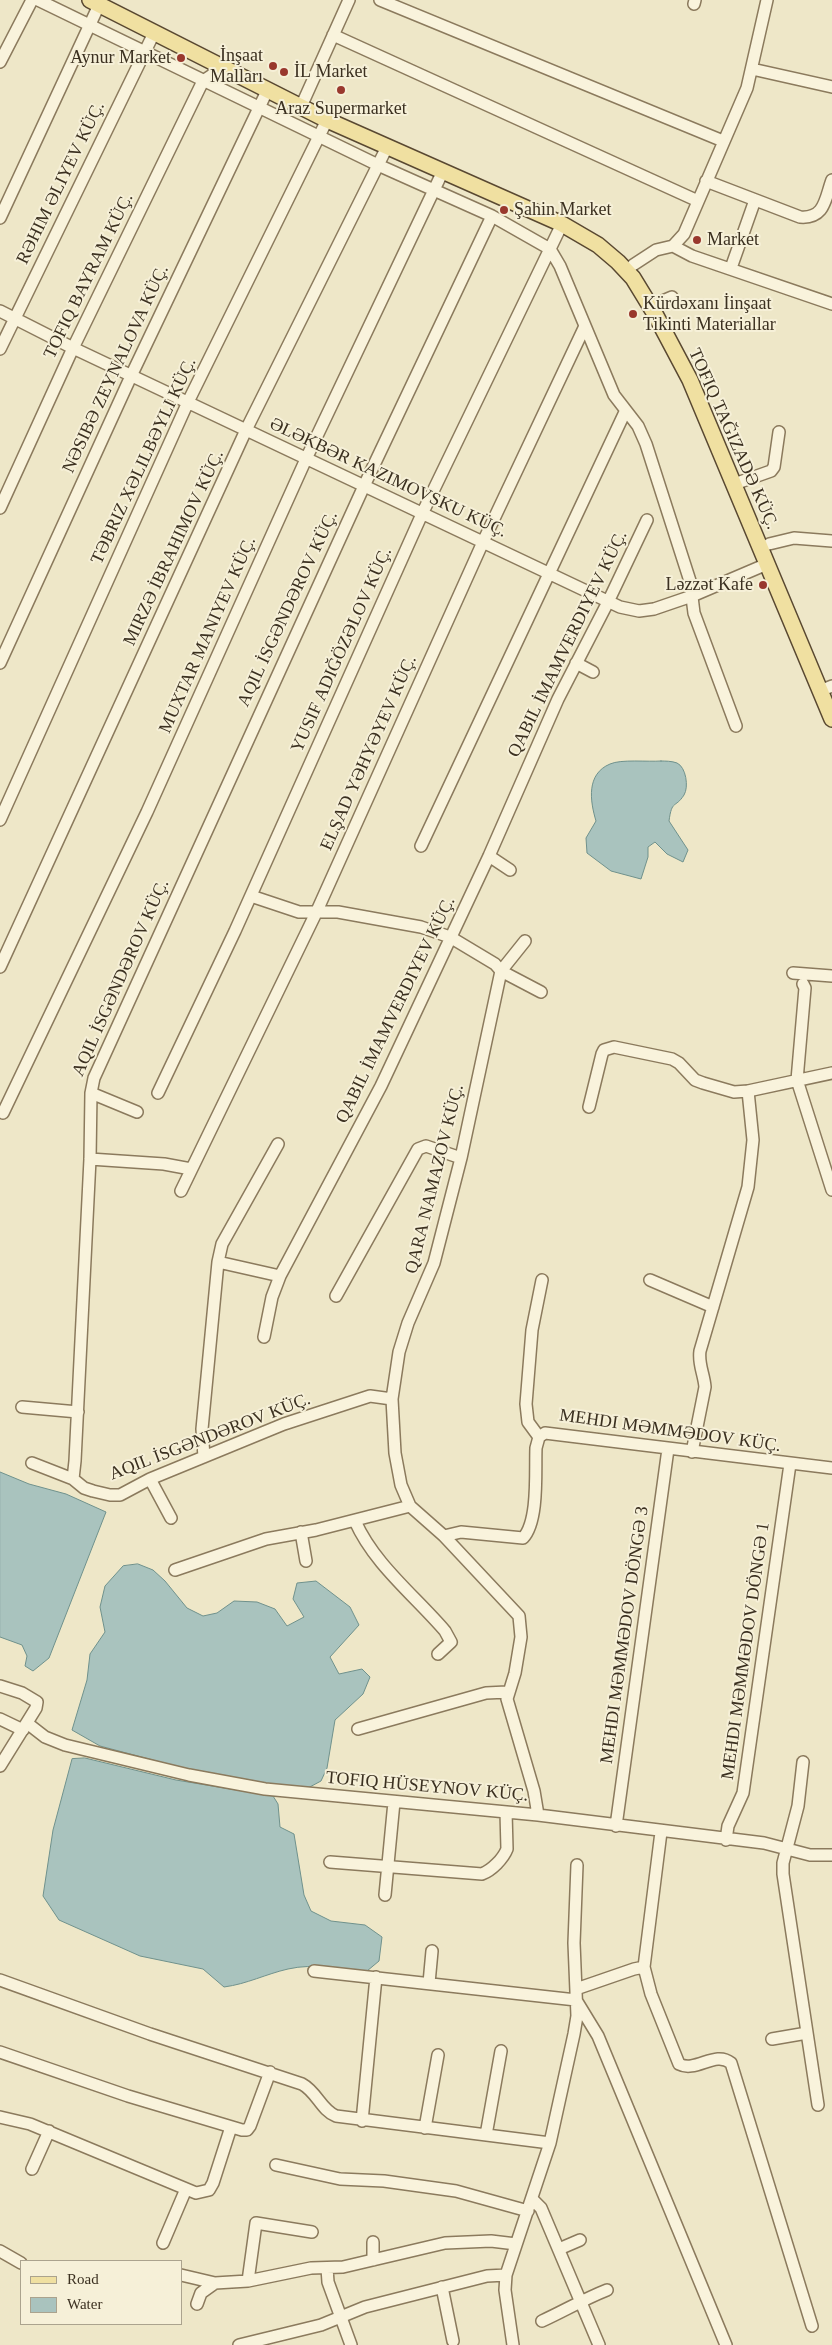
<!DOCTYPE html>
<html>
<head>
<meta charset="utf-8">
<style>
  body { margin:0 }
  #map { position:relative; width:832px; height:2345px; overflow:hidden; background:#eee7c8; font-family:Georgia,serif }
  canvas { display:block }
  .legend { position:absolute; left:20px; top:2260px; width:162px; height:65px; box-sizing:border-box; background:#f6f0d8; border:1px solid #aba38e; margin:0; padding:6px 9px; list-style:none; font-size:15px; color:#3b3020 }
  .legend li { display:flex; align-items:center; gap:10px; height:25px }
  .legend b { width:25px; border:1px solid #aba38e }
</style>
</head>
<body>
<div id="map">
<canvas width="832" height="2345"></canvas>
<ul class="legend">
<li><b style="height:6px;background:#f0e0a1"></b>Road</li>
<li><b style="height:14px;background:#a9c3be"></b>Water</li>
</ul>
</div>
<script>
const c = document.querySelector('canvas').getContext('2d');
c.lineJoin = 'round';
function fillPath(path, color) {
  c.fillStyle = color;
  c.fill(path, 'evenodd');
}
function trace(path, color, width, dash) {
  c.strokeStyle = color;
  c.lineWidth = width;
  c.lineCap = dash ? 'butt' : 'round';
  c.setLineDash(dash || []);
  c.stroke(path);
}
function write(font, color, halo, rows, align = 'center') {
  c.font = font + ' Georgia,serif';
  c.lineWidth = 4;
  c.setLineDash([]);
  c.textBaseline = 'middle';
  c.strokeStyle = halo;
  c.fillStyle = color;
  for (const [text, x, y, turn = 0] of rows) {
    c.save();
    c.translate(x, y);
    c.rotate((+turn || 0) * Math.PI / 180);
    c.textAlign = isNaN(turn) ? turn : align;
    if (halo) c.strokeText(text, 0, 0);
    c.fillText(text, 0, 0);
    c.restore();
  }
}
const water = new Path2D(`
  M661,761C665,761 672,761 677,763C686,767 689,787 684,795C675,809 672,799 669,821L688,850L683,862L667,854L655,842L648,847V857L641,879L611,871L587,853L586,838L596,821C590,801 586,774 610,764C621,759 648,762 661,761Z
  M0,1472L29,1484L66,1494L106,1512L49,1658L33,1671L25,1666L27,1656L22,1645L0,1637Z
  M138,1564L153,1570L165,1581L187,1608L203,1616L217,1613L234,1601L257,1602L275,1609L287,1626L304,1617L293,1599L297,1583L316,1581L350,1607L359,1625L330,1657L339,1674L362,1669L370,1677L363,1694L335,1720L327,1768L321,1781L306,1789L213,1776L100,1746L72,1730L87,1680L90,1654L105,1632L100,1607L105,1586L123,1566Z
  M85,1758L176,1780L273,1796L278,1804L280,1827L294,1834L304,1895L311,1911L331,1921L365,1925L382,1937L379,1961L367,1971C341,1969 314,1963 288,1969C266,1974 247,1984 224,1987L203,1969L140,1956L59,1920L43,1896L53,1830L72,1759Z`);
fillPath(water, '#a9c3be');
trace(water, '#6f918c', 1);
const minor = new Path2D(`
  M38,0L378,165L492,216L550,249L560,266L614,395L638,426L646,444L690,581L694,613L736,726
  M380,0L723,141
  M694,4L695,0
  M333,35L698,201
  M0,62L32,0
  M752,69L832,87
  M304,100L349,0
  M706,181L800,217C825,219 825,199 832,180
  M0,218L99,5
  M673,246L692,256L832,304
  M633,265L656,250L673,246L684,234L747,88L767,0
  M731,268L755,200
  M658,303L672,297
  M0,311L73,348L620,607L639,611L654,609L692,596L767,564
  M0,349L154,33
  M740,482L771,471L774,467L779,432
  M0,508L73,348L203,81L212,75L219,67
  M769,544L794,538L832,541
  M0,663L132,374L267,91
  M576,663L593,672
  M827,688L832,686
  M0,820L188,402L327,120
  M421,846L625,412
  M489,856L510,870
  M251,896L299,912H338L421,927L450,937L495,964L501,971L461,1158L434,1263L408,1323L399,1352L392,1399L395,1453L401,1485L410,1506L444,1536L519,1616L521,1637L515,1673L507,1699L534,1791L538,1815
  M525,941L501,971L541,992
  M0,967L246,430L387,147
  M793,973L832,976
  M803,984L805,988L797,1080L832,1190
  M91,1093L137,1112
  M158,1093L235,931L422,514L562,224
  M589,1107L602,1054L604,1050L614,1047L672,1059L679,1063L695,1080L703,1083L734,1092L748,1091
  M3,1113L147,812L306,459L443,171
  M90,1159L164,1164L191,1169
  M181,1191L316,913L483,542L585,326
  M218,1262L222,1244L278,1144
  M650,1280L713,1307
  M336,1296L418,1149L426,1146L461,1158
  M264,1337L272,1297L280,1276
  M392,1399L370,1396L284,1424L150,1479L120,1495H110L93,1491L84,1488L73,1479L75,1461L90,1159L91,1093L94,1078L364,486L492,216
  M22,1407L78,1412
  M539,1437L528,1422L526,1404L532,1330L542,1280
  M692,1452L705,1387C704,1374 698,1364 700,1351L748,1187L753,1140L748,1091L832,1073
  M204,1457L202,1429L218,1262L280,1276L381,1086L489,856L558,699L608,602L647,520
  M32,1463L73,1479
  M150,1479L171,1518
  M355,1521C374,1564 414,1595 445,1631L451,1642L438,1654
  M301,1532L306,1561
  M444,1536L461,1532L523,1538C539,1521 535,1471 536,1448L539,1437L545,1433L832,1468
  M175,1570L266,1539L316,1530L410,1506
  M0,1686L22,1693L37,1702L36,1708L0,1766
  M0,1719L23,1730
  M27,1723L45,1737L65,1745L189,1775L265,1789L538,1815L764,1843L810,1855H832
  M358,1729L486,1693L507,1692
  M803,1762L798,1806L783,1863V1874L818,2105
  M616,1826L668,1449
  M661,1832L644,1967L651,1994L679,2064C696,2073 715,2050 731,2063L812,2326
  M726,1840L728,1826L743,1793L790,1464
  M330,1862L482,1874C492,1870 503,1859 507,1849L506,1812
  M385,1895L394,1802
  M314,1971L576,2000L598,2036L726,2345
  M0,1980L150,2034L302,2084C317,2092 321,2110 336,2116L550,2143
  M429,1983L432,1951
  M576,1989L634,1969L644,1967
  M772,2039L807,2033
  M0,2052L128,2096L242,2130H247L250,2126L270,2072
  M0,2117L30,2124L196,2193L209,2190L213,2183L231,2127
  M362,2121L376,1977
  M425,2128L438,2055
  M486,2135L501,2051
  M276,2165L340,2179L384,2181L456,2191L528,2211
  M32,2169L49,2131
  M532,2199L541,2208L599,2345
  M373,2242V2260
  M163,2243L186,2189
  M559,2249L580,2240
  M0,2251L21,2263
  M327,2268L328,2282L351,2345
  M181,2275L215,2283
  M248,2281L256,2223L312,2232
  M442,2287L453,2341
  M197,2304L201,2293L215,2283L248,2281L311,2268L343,2267L445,2243L491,2241L516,2244
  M542,2321C564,2311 584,2299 607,2290
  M239,2345L321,2325L365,2307L487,2276L506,2275
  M513,2345L505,2290L506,2275L550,2143L574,2034L577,2016L574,1943L577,1865`);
const major = new Path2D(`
  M90,0L327,120L562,224L598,245L618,262L633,278L655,314L690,380L832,719`);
trace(minor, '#8b7a5d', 14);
trace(major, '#594831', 18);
trace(minor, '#f9f3dc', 11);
trace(major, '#f0e0a1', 15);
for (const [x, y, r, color] of [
  [181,58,5,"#99382d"],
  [273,66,5,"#99382d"],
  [284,72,5,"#99382d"],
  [341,90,5,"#99382d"],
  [504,210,5,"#99382d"],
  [697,240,5,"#99382d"],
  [633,314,5,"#99382d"],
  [763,585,5,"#99382d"]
]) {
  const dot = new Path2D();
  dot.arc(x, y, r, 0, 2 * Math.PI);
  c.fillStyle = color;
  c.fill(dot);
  trace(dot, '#f6f0d8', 2);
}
write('18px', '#3b3020', '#f6f0d8', [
  ["İnşaat",263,56,"right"],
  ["Malları",263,77,"right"],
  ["Aynur Market",171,58,"right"],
  ["İL Market",294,72],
  ["Araz Supermarket",341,109,"center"],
  ["Şahin Market",514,210],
  ["Market",707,240],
  ["Kürdəxanı İinşaat",643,304],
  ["Tikinti Materiallar",643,325],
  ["Ləzzət Kafe",753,585,"right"]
], 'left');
write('18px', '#3b3020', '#f6f0d8', [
  ["RƏHIM ƏLIYEV KÜÇ.",61,183,-64],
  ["TOFIQ BAYRAM KÜÇ.",89,276,-64],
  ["NƏSIBƏ ZEYNALOVA KÜÇ.",116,369,-65],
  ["TOFIQ TAĞIZADƏ KÜÇ.",733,439,66],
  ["TƏBRIZ XƏLILBƏYLI KÜÇ.",144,461,-65],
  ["ƏLƏKBƏR KAZIMOVSKU KÜÇ.",388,478,25],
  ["MIRZƏ İBRAHIMOV KÜÇ.",174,548,-65],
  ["AQIL İSGƏNDƏROV KÜÇ.",288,609,-65],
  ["MUXTAR MANIYEV KÜÇ.",208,635,-66],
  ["QABIL İMAMVERDIYEV KÜÇ.",568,644,-64],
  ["YUSIF ADIĞÖZƏLOV KÜÇ.",342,650,-66],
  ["ELŞAD YƏHYƏYEV KÜÇ.",369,753,-66],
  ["AQIL İSGƏNDƏROV KÜÇ.",121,978,-66],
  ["QABIL İMAMVERDIYEV KÜÇ.",396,1010,-64],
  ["QARA NAMAZOV KÜÇ.",435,1179,-76],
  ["MEHDI MƏMMƏDOV KÜÇ.",670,1431,8],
  ["AQIL İSGƏNDƏROV KÜÇ.",210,1437,-21],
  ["MEHDI MƏMMƏDOV DÖNGƏ 3",625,1635,-82],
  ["MEHDI MƏMMƏDOV DÖNGƏ 1",746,1651,-82],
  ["TOFIQ HÜSEYNOV KÜÇ.",427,1787,5]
]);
</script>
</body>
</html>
